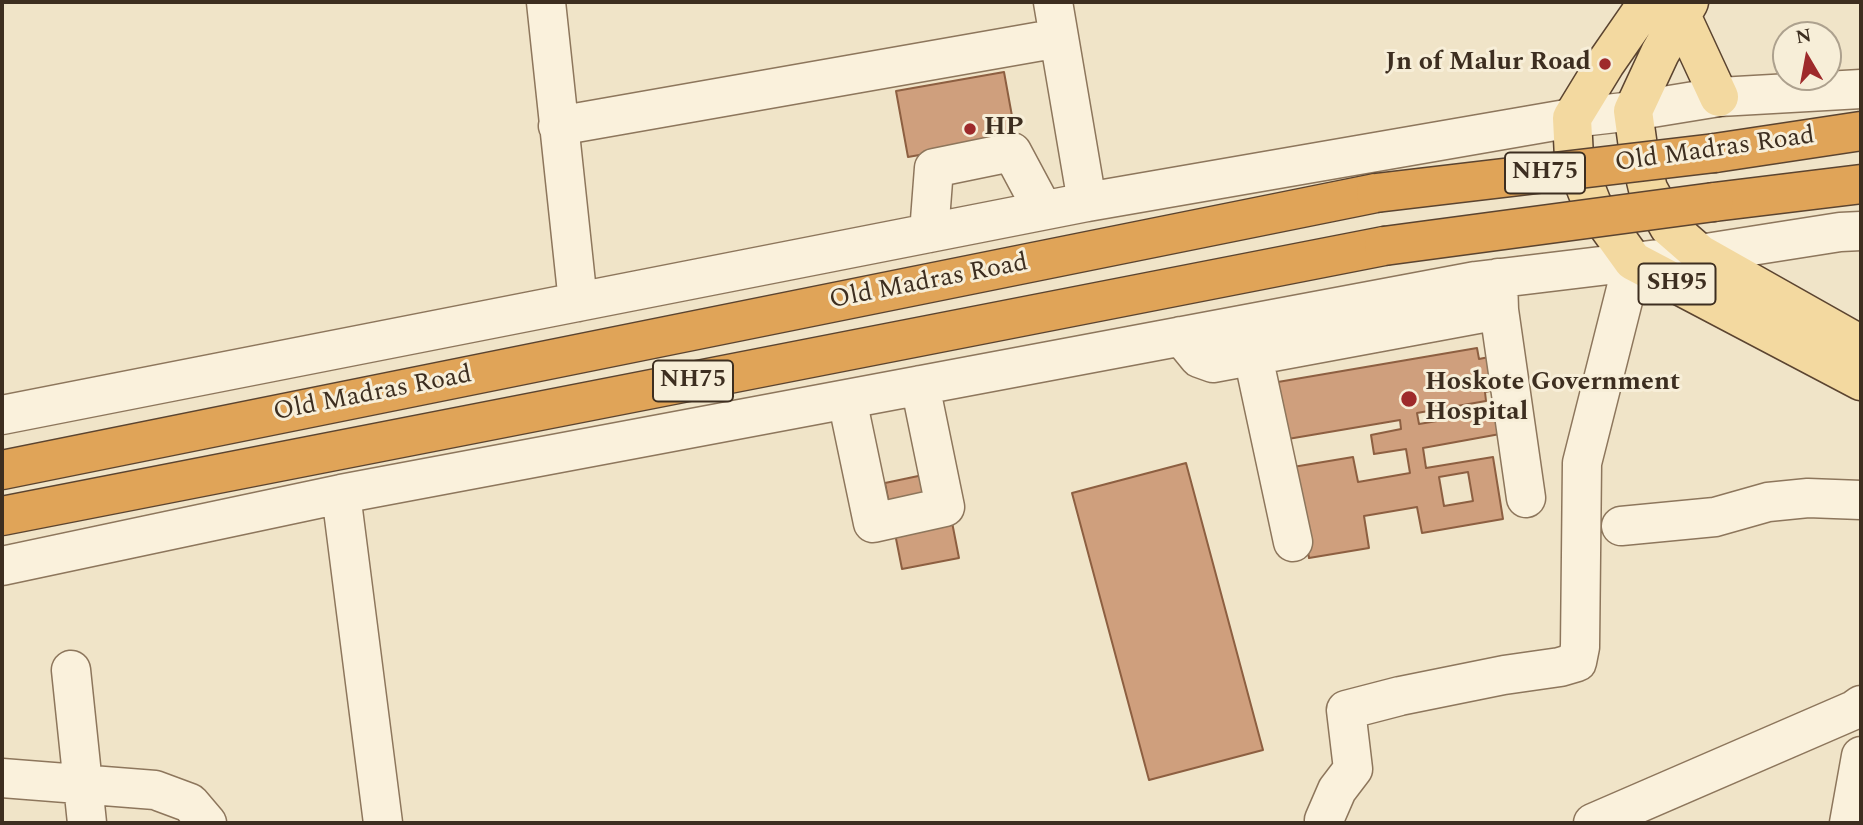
<!DOCTYPE html>
<html>
<head>
<meta charset="utf-8">
<style>
  body { margin:0 }
  #map { position:relative; width:1863px; height:825px; overflow:hidden; background:#f0e4c8; font-family:Spectral,serif }
  canvas { display:block }
  .frame { position:absolute; inset:0; border:4px solid #3d2e20; pointer-events:none }
  .north { position:absolute; left:1772px; top:21px; width:70px; height:70px; box-sizing:border-box; background:#f7eed8; border:2px solid #ada18e; border-radius:50%; rotate:350deg; font-size:19px; font-weight:700; line-height:28px; text-align:center; color:#3d2e20 }
  .north::after { content:''; display:block; margin:auto; width:24px; height:32px; background:#9e2a2b; clip-path:polygon(50% 0,100% 100%,50% 72%,0 100%) }
</style>
</head>
<body>
<div id="map">
<canvas width="1863" height="825"></canvas>
<div class="frame"></div>
<div class="north">N</div>
</div>
<script>
const c = document.querySelector('canvas').getContext('2d');
c.lineJoin = 'round';
function fillPath(path, color) {
  c.fillStyle = color;
  c.fill(path, 'evenodd');
}
function trace(path, color, width, dash) {
  c.strokeStyle = color;
  c.lineWidth = width;
  c.lineCap = dash ? 'butt' : 'round';
  c.setLineDash(dash || []);
  c.stroke(path);
}
function write(font, color, halo, rows, align = 'center') {
  c.font = font + ' Spectral,serif';
  c.lineWidth = 6;
  c.setLineDash([]);
  c.textBaseline = 'middle';
  c.strokeStyle = halo;
  c.fillStyle = color;
  for (const [text, x, y, turn = 0] of rows) {
    c.save();
    c.translate(x, y);
    c.rotate((+turn || 0) * Math.PI / 180);
    c.textAlign = isNaN(turn) ? turn : align;
    if (halo) c.strokeText(text, 0, 0);
    c.fillText(text, 0, 0);
    c.restore();
  }
}
const building = new Path2D(`
  M1004,72L1016,138L908,157L896,91Z
  M1477,348L1479,359L1499,355L1505,388L1485,392L1486,401L1417,413L1419,424L1497,411L1500,434L1423,448L1426,468L1493,457L1503,519L1422,533L1417,507L1364,516L1369,548L1309,558L1293,467L1353,457L1358,482L1410,473L1406,449L1374,454L1371,435L1401,429L1400,420L1282,440L1272,383ZM1468,472L1473,501L1444,506L1439,477Z
  M1186,463L1263,750L1149,780L1072,493Z
  M942,471L959,558L902,569L885,483Z`);
fillPath(building, '#cf9f7d');
trace(building, '#8d5f41', 2);
const minor = new Path2D(`
  M546,2L578,302
  M1053,2L1087,202
  M558,126L1059,38
  M929,233L934,168L1012,152L1043,210
  M1499,310L1526,498
  M1181,336L1199,358L1213,363L1499,310L1498,278
  M1253,356L1293,542
  M847,399L873,523L945,507L920,385
  M2,415L1087,202L1572,118L1633,111L1719,97L1861,89
  M341,494L383,823
  M1621,526L1715,517L1768,502L1808,498L1861,500
  M2,566L341,494L1476,281L1700,254L1840,232L1861,231
  M71,670L87,823
  M2,778L155,790L190,803L207,823
  M1325,823L1324,820L1337,790L1353,769L1346,710L1400,696L1504,675L1560,667L1577,662L1580,647L1582,463L1633,261
  M1593,823L1854,710L1861,705
  M1849,823L1861,756`);
const major = new Path2D(`
  M1648,2L1605,64L1572,118L1574,158L1592,204L1633,261L1861,381
  M1689,2L1660,53L1633,111L1638,147L1648,189L1669,227L1700,254L1861,345
  M1681,15L1719,97`);
const highway = new Path2D(`
  M1715,153L1861,131
  M1714,202L1861,184
  M2,470L1376,193
  M2,516L1384,246`);
trace(minor, '#8d765c', 41);
trace(major, '#5b4430', 41);
trace(highway, '#5b4430', 41);
trace(minor, '#faf1dc', 38);
trace(major, '#f3d9a0', 38);
trace(highway, '#e0a458', 38);
const highwayBridge = new Path2D(`
  M1376,193L1715,153
  M1384,246L1714,202`);
trace(highwayBridge, '#5b4430', 41, []);
trace(highwayBridge, '#e0a458', 38);
for (const [x, y, r, color] of [
  [1605,64,7,"#9e2a2b"],
  [970,129,7,"#9e2a2b"],
  [1409,399,9,"#9e2a2b"]
]) {
  const dot = new Path2D();
  dot.arc(x, y, r, 0, 2 * Math.PI);
  c.fillStyle = color;
  c.fill(dot);
  trace(dot, '#f7eed8', 2.5);
}
for (const [x, y, w] of [
  [1545,173,80],
  [1677,284,77],
  [693,381,80]
]) {
  const box = new Path2D();
  box.roundRect(x - w / 2, y - 20.5, w, 41, 5);
  c.fillStyle = '#f7eed8';
  c.fill(box);
  trace(box, '#3d2e20', 2);
}
write('bold 24px', '#3d2e20', null, [
  ["NH75",1545,173],
  ["SH95",1677,284],
  ["NH75",693,381]
]);
write('bold 26px', '#3d2e20', '#f7eed8', [
  ["Jn of Malur Road",1591,64,"right"],
  ["HP",984,129],
  ["Hoskote Government",1425,384],
  ["Hospital",1425,414]
], 'left');
write('26px', '#3d2e20', '#f7eed8', [
  ["Old Madras Road",1715,151,-8],
  ["Old Madras Road",929,283,-11],
  ["Old Madras Road",373,395,-11]
]);
</script>
</body>
</html>
